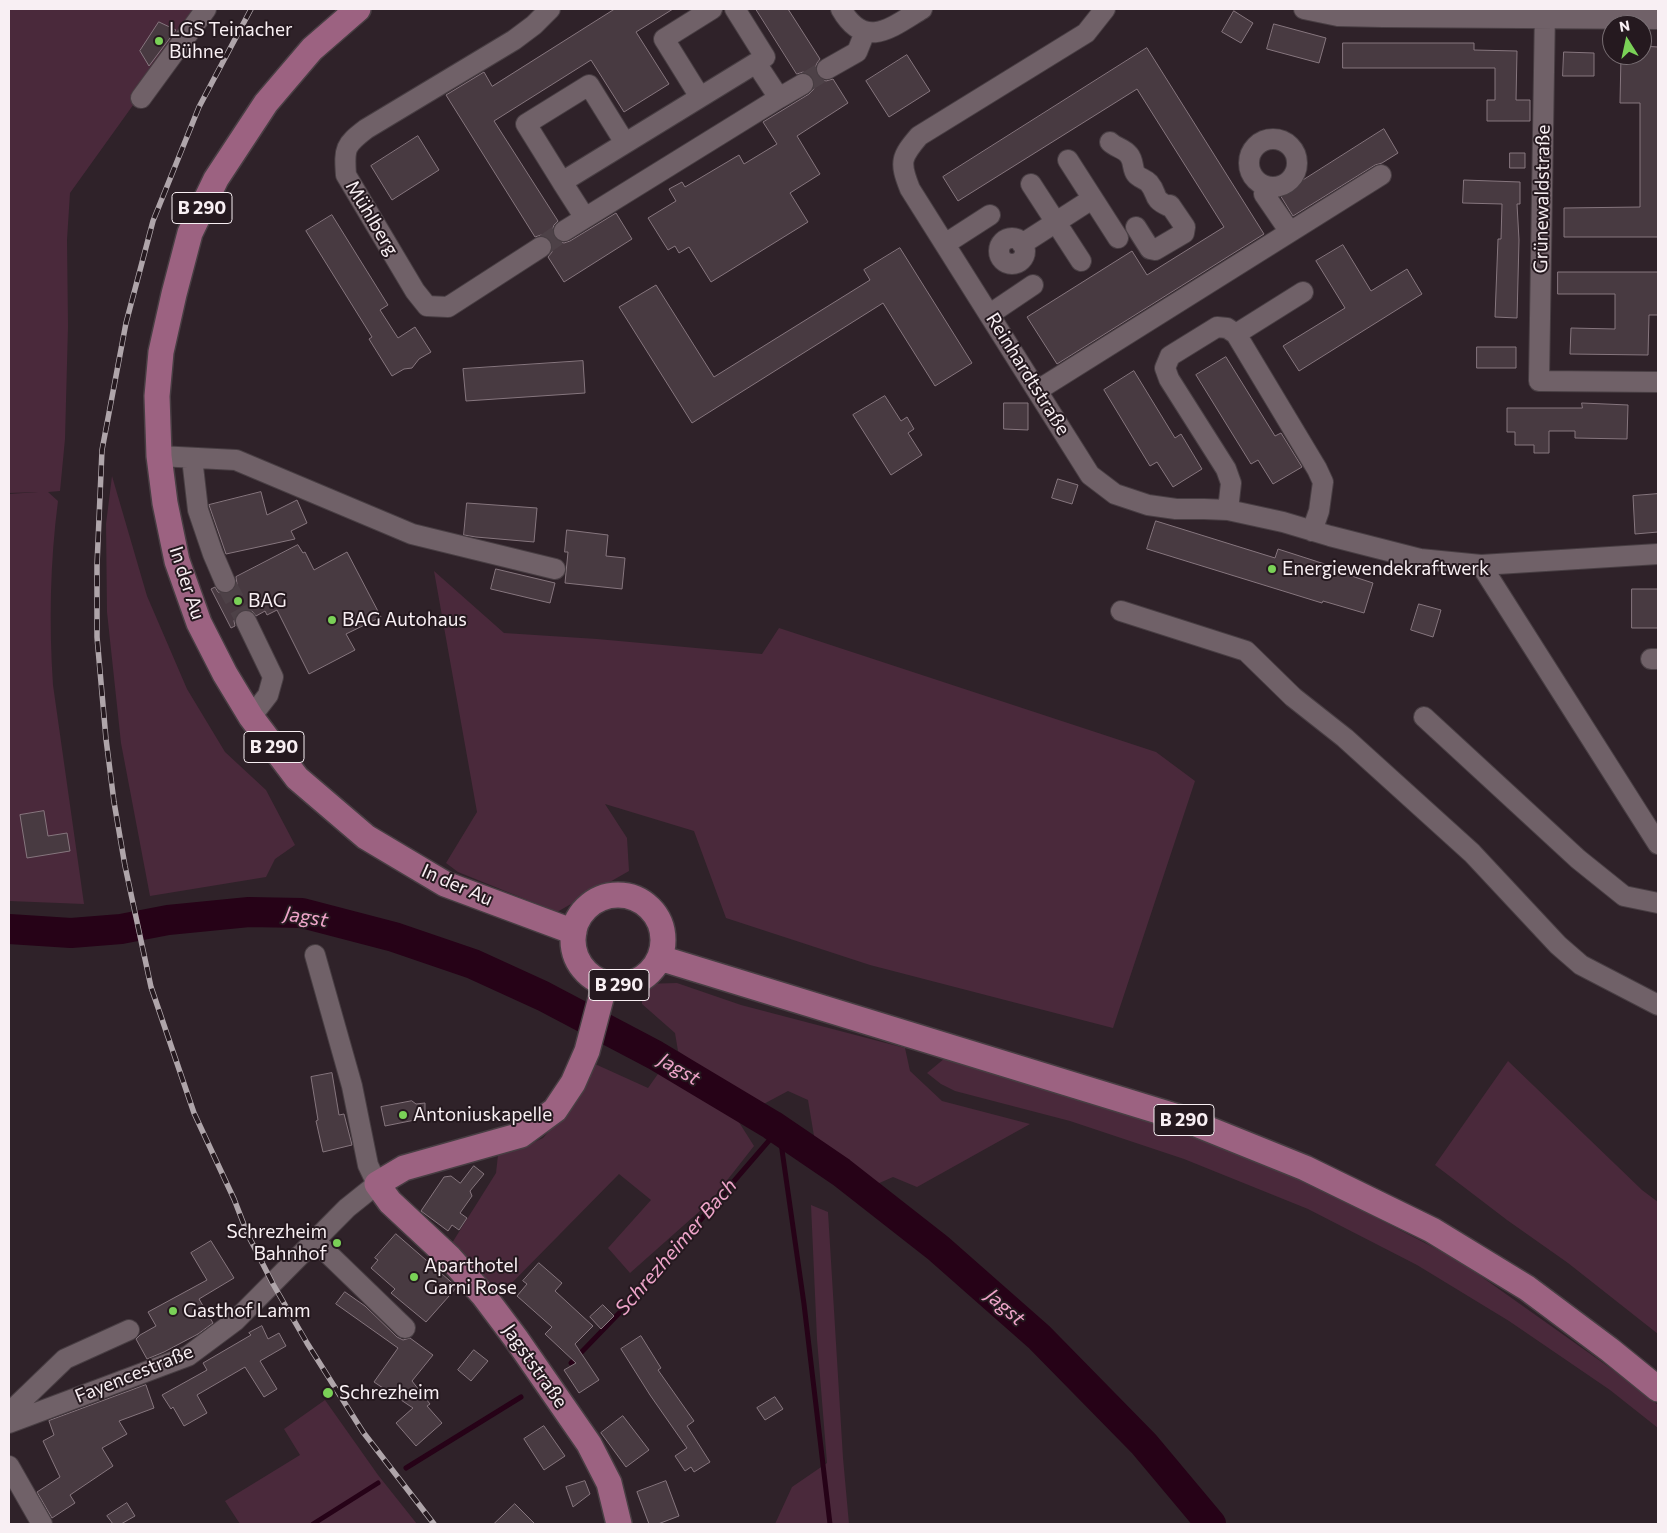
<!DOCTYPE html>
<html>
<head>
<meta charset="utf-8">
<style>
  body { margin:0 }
  #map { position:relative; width:1667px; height:1533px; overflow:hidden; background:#2f2229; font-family:Commissioner,sans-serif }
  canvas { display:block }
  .frame { position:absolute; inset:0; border:10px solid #f8eff3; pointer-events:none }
  .north { position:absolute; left:1602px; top:15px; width:50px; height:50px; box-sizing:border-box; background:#25191f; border:1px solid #796f74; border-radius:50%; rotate:350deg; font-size:14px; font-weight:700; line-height:20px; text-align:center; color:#f8eff3 }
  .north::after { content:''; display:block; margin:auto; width:18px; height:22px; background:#7ad157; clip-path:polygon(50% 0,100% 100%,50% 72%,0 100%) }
</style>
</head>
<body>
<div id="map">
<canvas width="1667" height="1533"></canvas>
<div class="frame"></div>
<div class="north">N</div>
</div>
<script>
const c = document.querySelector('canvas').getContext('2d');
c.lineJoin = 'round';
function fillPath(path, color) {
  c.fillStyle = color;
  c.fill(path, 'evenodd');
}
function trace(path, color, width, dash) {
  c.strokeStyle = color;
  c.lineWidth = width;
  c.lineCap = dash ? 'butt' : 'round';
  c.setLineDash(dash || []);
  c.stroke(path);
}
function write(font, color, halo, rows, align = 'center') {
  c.font = font + ' Commissioner,sans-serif';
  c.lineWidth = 4;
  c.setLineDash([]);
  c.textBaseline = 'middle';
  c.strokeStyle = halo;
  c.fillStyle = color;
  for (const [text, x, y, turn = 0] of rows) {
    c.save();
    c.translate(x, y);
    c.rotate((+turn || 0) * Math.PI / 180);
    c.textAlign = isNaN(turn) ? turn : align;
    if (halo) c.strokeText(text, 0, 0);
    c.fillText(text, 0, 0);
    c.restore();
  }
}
fillPath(new Path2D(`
  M9,9H202L70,193L67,240L68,326L65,439L60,491L48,492L58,501C50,562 49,624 53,685L84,904L9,901V494L38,492L9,493Z
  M112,476L147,596L187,689L225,752L266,790L295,845L275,859L266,877L150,896L121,743L107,612L106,524Z
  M434,571L504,633L597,639L762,654L779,628L1156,752L1195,781L1113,1028L870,965L726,918L694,831L605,804L627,838L629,871L557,912L458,872L446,863L477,812Z
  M677,983L741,1005L905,1048L910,1071L942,1101L1030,1124L917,1187L893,1177L868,1188L814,1136L808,1100L788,1091L758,1107L678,1051L675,1033L642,1004V984Z
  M945,1058L1120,1110L1293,1175L1458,1260L1644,1392L1658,1405V1428L1610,1390L1509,1321L1417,1265L1308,1209L1184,1159L1070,1121L955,1091L941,1084L927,1073Z
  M1508,1061L1642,1190L1658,1202V1334L1568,1263L1507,1220L1435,1165Z
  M595,1064L648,1088L660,1071L735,1116L754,1146L710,1202L630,1273L608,1248L651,1200L619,1174L499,1296L452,1243L496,1173L498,1155L517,1150L543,1138L574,1102Z
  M811,1205L828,1212L843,1458L849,1524H775L792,1487L827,1463L817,1339Z
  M325,1400L378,1475L417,1524H240L225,1501L300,1455L284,1429Z`), '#4a293b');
fillPath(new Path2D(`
  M9,917L17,919L25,941L9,937Z`), '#260217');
trace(new Path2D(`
  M779,1129L804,1304L830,1524
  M571,1363L627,1305L779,1129
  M406,1468L521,1397
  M313,1524L378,1483`), '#260217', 5);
trace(new Path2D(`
  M9,929L71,933L121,929L168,920L249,912L302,913L394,937L473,964L543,996L655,1055L772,1125L841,1172L938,1248L1039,1337L1144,1444L1211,1524`), '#260217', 30);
const building = new Path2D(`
  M615,9H673L636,32L669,84L624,112L591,60L494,121L558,221L554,225L552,231L554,237L558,241L564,243L570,241L616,213L632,239L564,282L548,257L552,252L553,247L551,241L546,236L541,235L535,237L446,95L484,72L492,86Z
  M756,9H788L820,59L817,63L815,68L817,75L821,79L826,81L833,79L848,103L797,136L820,174L790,193L808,222L711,282L689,247L679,253L675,246L668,250L648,218L676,201L669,189L682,182L685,187L739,155L744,164L777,144L763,122L809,94L814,89L815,83L813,78L808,74L803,72L797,74Z
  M1234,11L1253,23L1241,43L1222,32Z
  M159,22L176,30L149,66L140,51Z
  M1274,24L1326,38L1319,63L1267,49Z
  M1343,43H1474V50L1517,51L1516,100H1530V121H1487V100H1495V68H1343Z
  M1642,46L1658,47V237H1564V208L1640,207V103H1620L1621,55H1642Z
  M1147,48L1264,234L1057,364L1027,317L1132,251L1147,275L1224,227L1137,89L958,201L943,177Z
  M1564,52L1594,53V76H1563Z
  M907,55L930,91L889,117L866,81Z
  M1384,129L1398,153L1382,163L1375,165L1293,216L1280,195Z
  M418,136L439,170L392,200L371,166Z
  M1510,153H1525V168H1510Z
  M1464,180L1520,182V204H1517L1519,240L1517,318L1495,317L1498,239H1501L1502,204L1463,203Z
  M332,215L388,305L380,310L398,338L415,327L431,352L419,359L412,368L404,369L392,376L369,339L372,337L306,231Z
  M1343,245L1371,291L1407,269L1422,294L1299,371L1283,346L1345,308L1316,261Z
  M900,248L972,363L935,386L883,303L692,423L619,307L656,285L714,377L870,280L864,270Z
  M1558,272H1658V315H1649L1648,355L1570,354L1571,328L1615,329V294H1558Z
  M1477,347H1516V368H1477Z
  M1226,357L1275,436L1281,433L1302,467L1273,484L1258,460L1251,464L1196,375Z
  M583,361L585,393L466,401L463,369Z
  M1134,371L1175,438L1181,434L1202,469L1173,487L1157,462L1150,466L1104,390Z
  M885,396L901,421L907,417L914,429L908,433L922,455L891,475L853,415Z
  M1004,403H1028V430L1004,429Z
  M1582,403L1628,405L1627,439L1575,438V431H1549V453H1534V445H1515V432H1507V408H1582Z
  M1058,479L1078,485L1072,504L1052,498Z
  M261,492L267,515L297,500L307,523L291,531L295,539L226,554L209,505Z
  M1658,494V532L1635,534L1633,496Z
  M467,503L537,508L534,542L476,537L464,535Z
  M1156,521L1275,558L1278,549L1334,567L1333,570L1373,583L1364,613L1323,601L1322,603L1147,549Z
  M567,530L608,535L606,556L625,558L622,589L565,583L568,552H565Z
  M298,545L303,553L305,552L314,570L347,552L381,617L346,634L355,650L309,674L277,610L267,615L265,611L256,616L252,611L246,609L241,610L236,615L234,621L235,626L231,628L211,589L215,587L218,592L223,594L230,593L235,589L237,584L236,577Z
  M496,569L555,583L550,603L491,589Z
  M1632,589H1658V628H1632Z
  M1419,604L1441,610L1433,637L1411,630Z
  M44,811L48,836L67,833L70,851L27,858L20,815Z
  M332,1073L339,1115L344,1114L352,1145L323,1152L316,1121L318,1120L311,1077Z
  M412,1101L416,1104L425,1103V1116L419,1117L415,1120L385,1126L381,1107Z
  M474,1166L484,1174L470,1191L472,1196L460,1213L467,1218L459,1230L452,1225L448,1231L421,1211L444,1177L451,1176L460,1183Z
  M396,1234L457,1287L426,1322L391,1293L395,1289L371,1268L378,1260L375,1258Z
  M211,1241L234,1278L199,1299L213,1323L198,1334L164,1352L147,1359L136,1339L140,1335L156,1326L148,1312L207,1280L191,1253Z
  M539,1263L562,1283L555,1291L593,1326L575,1344L599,1380L579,1393L564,1370L576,1363L545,1334L552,1327L517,1296L527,1284L523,1281Z
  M345,1292L365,1306L397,1337L403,1340L410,1338L433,1355L412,1381L430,1404L427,1406L442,1423L416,1446L396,1423L413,1408L374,1382L398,1348L336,1304Z
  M603,1305L614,1316L601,1329L590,1317Z
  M262,1326L268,1339L279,1333L286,1346L260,1361L277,1389L264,1397L245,1367L197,1395L207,1413L184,1426L173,1407L171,1409L162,1395L207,1370L203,1363L251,1335L249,1333Z
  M641,1336L661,1368L658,1370L694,1421L687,1426L710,1462L694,1472L691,1467L685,1471L675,1456L687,1448L650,1395L621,1349Z
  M474,1350L488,1361L471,1381L458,1370Z
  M146,1385L154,1408L119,1421L127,1434L102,1448L113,1466L70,1495L75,1503L52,1518L37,1492L60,1477L43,1441L54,1435L49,1421Z
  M775,1397L783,1409L765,1420L757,1408Z
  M623,1416L649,1450L626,1467L601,1433Z
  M544,1426L565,1456L544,1470L524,1439Z
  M585,1481L590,1494L573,1507L566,1487Z
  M666,1481L679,1516L658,1524H649L637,1492Z
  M127,1503L135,1516L121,1524H113L107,1516Z
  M515,1504L535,1524H494Z`);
fillPath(building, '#483a41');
trace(building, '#86767e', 1);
trace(new Path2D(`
  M803,84L827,69
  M541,247L564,231
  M225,582L246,621`), '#4d4147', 20, [20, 10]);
const minor = new Path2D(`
  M735,9L765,57L756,63
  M841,9C865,51 892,27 922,9
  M1105,9L1086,33L919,136C901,157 899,162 910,189L1090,475L1115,494L1148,505L1176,509H1204L1228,510L1283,522L1330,536L1420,559L1481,565L1658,554
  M1304,9L1338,16L1383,17L1658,19
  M1545,9L1539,381L1658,382
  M827,69L857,52L865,32
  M700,97L664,39L712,9
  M141,98L206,9
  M779,98L803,84
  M1249 163a24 24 0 1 1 48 0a24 24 0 1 1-48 0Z
  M1110,142C1116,148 1124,148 1129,155C1134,161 1132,169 1136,174C1139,178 1145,179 1149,183C1159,195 1151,198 1168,206
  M1068,160L1118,238
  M562,182L526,124L589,85L625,143
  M1031,184L1081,261
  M1265,186L1264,194L1290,232
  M1136,227L1150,249L1155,250L1184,233L1185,227L1170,205
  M564,231L585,218L779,98L756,63L562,182L585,218
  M999 251a13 13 0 1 1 26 0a13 13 0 1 1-26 0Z
  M945,244L990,215
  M1022,244L1092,199
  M541,247L448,307L427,306L415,291L346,175C344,148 345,145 366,129L514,40L534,25L550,9
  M1303,292L1236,334L1317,469L1323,482L1319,511L1312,531
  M990,314L1033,285
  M1038,390L1381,175
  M159,456L236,460L412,534L555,569
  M192,458L198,510L213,554L225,582
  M1228,510L1231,483L1226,469L1169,379L1165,368L1170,356L1217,327L1227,328L1236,334
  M1481,565L1658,844
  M1121,611L1246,651L1293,697L1345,738L1472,853L1558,945L1581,965L1658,1005
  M246,621L273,677L268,695L251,717
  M1651,659H1658
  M1424,717L1578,859L1624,896L1658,903
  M315,1241L405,1328
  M9,1413L65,1359L129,1330
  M9,1423L188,1356L235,1321L347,1208L377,1184L368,1165L352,1086L315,955
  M9,1466L42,1524`);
const major = new Path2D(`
  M358,9L312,49L266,103L216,179L190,233L174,294L161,352L157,396L159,456L165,503L177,561L199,623L225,674L251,717L297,778L366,837L445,884L574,932
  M573 940a45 45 0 1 1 90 0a45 45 0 1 1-90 0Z
  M660,958L1181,1118L1305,1168L1432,1230L1527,1288L1610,1350L1658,1389
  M605,983L587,1051L573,1083L555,1110L521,1135L404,1168L377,1184L390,1202L450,1258L484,1296L517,1340L589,1444L609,1483L619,1524`);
trace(minor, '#483e43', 22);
trace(major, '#483e43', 28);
trace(minor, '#706168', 20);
trace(major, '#9c6281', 25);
const rail = new Path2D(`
  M251,9L199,107L153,221L126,323L102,450L97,565V637L106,739L114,802L125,866L151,987L194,1113L234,1199L248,1235L273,1284L307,1343L363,1432L434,1524`);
trace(rail, '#afa5aa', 5.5);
trace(rail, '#25191f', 4, [11]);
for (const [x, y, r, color] of [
  [159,41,5,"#7ad157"],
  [1272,569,5,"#7ad157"],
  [238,601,5,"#7ad157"],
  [332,620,5,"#7ad157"],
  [403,1115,5,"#7ad157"],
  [337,1243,5,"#7ad157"],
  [414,1277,5,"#7ad157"],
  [173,1311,5,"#7ad157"],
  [328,1393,6,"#7ad157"]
]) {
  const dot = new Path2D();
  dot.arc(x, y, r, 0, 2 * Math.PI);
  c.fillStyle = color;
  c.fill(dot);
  trace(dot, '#25191f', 2);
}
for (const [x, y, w] of [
  [202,208,60],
  [274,747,60],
  [619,985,60],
  [1184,1120,60]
]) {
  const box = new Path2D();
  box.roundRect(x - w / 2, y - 15.5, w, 31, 4);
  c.fillStyle = '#25191f';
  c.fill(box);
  trace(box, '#f8eff3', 1);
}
write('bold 18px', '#f8eff3', null, [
  ["B 290",202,208],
  ["B 290",274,747],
  ["B 290",619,985],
  ["B 290",1184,1120]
]);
write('19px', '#f8eff3', '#25191f', [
  ["LGS Teinacher",169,30],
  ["Bühne",169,52],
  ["Energiewendekraftwerk",1282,569],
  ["BAG",248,601],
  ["BAG Autohaus",342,620],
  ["Antoniuskapelle",413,1115],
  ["Schrezheim",327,1232,"right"],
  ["Bahnhof",327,1254,"right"],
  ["Aparthotel",424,1266],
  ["Garni Rose",424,1288],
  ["Gasthof Lamm",183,1311],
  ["Schrezheim",339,1393]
], 'left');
write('19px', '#f8eff3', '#25191f', [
  ["Grünewaldstraße",1542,199,-89],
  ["Mühlberg",372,218,59],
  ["Reinhardtstraße",1028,374,58],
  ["In der Au",187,583,72],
  ["In der Au",457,885,24],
  ["Jagststraße",535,1366,55],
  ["Fayencestraße",134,1374,-22]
]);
write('italic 20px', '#eea4c9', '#25191f', [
  ["Jagst",306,917,9],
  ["Jagst",679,1069,30],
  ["Schrezheimer Bach",676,1247,-49],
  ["Jagst",1005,1307,41]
]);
</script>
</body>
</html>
